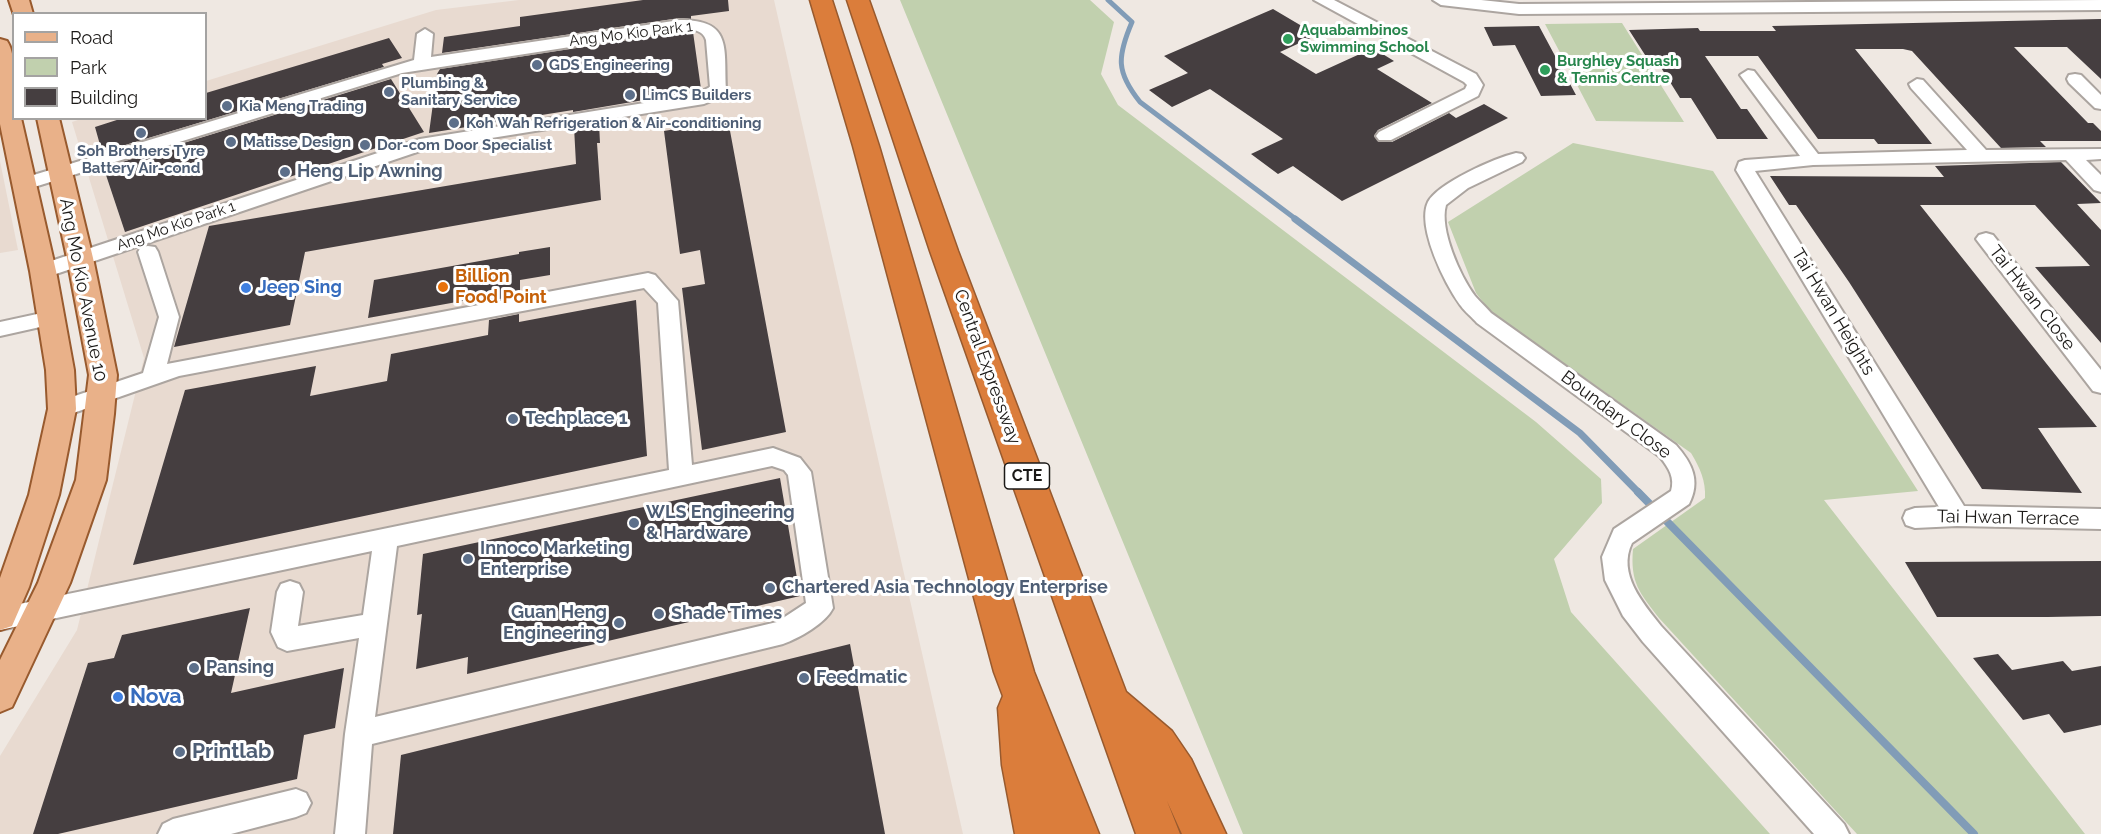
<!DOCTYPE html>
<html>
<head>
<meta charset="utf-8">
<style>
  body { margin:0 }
  #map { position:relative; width:2101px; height:834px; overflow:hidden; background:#efe8e2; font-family:Raleway,sans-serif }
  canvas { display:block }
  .legend { position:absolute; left:12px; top:12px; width:195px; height:108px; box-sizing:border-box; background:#fff; border:2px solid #a4a3a2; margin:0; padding:8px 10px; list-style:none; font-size:18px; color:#1b1917 }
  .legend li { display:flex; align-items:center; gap:12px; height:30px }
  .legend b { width:30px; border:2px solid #a4a3a2 }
</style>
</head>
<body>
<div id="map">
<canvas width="2101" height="834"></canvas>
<ul class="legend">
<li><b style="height:8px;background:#e9b189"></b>Road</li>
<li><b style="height:16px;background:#c1d0ae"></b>Park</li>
<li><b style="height:16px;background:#453e40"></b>Building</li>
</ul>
</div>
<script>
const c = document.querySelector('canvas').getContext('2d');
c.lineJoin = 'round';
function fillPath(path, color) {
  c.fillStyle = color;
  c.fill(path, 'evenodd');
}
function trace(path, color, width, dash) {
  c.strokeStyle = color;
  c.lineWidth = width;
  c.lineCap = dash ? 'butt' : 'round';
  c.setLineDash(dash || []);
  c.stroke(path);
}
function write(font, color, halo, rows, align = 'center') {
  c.font = font + ' Raleway,sans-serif';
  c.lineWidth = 6;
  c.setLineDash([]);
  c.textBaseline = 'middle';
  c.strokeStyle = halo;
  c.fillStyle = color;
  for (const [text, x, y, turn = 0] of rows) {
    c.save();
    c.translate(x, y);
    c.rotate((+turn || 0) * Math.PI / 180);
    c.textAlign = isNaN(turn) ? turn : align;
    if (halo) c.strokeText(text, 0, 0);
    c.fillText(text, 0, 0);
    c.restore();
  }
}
fillPath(new Path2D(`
  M519,0H774L963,834H0V756L77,630L144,358L72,122L84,118H206V81L436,10Z
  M0,161L18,250L0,253Z`), '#e8dad0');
fillPath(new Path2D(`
  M900,0H1090L1114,22L1101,74L1118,105L1536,422L1601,479L1602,503L1554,559L1571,612L1770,834H1243Z
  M1622,23L1684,122L1596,121L1545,24Z
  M1573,143L1713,171L1918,491L1824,500L2085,834H1857L1659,618C1640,593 1630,583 1633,549L1705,498C1706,481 1700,468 1691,453L1489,310L1476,293L1448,222Z`), '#c1d0ae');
trace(new Path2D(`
  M1108,0L1132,22C1117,57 1116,72 1140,102L1297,220`), '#819cb7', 5);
trace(new Path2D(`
  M1295,219L1580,433L1640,494`), '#819cb7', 7);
trace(new Path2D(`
  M1638,492L1974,834`), '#819cb7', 8);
fillPath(new Path2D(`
  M643,0H728L729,11L691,16V19L680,18L442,53L444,37L520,26V17Z
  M1273,9L1317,35L1280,52L1316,74L1373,48L1394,61L1377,69L1432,103L1378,130L1374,136L1379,142H1392L1449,113L1456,118L1484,104L1508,118L1342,201L1293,166L1278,174L1251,154L1283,139L1210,89L1172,107L1149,90L1188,73L1164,56Z
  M2101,19V79L2067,47H2014L2088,123H2093L2101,131V141H2040L2046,147L2001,148L1912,51L1903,49H1855L1932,144H1878L1874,139H1818L1758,56H1705L1741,109H1747L1768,139H1717L1691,98H1680L1655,58H1647L1629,30L1698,28L1700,31H1776L1772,26Z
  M1539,26L1576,95L1541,96L1515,45L1493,46L1484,27Z
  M680,32H693L701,89L697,91L573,112V110L429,133L437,74L440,69Z
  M389,38L402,58L382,64L384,67L102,152L95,127L123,118H206V93Z
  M391,79L424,132L125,232L106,175H108L106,167Z
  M728,120L786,432L702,450L682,288L705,284L700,250L680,254L664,131Z
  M599,123L600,143H597L601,200L305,252L290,325L174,347L209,226L576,164L574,127Z
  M2061,162L2101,203L2077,204L2101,230V343L2035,267L2090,266L2035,205H1920L2097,427L2038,428L2082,493L1982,489L1849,282L1796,205H1789L1770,176L1944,177L1935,166Z
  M550,247V275L520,280V295L490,301V296L368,318L374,280L519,254V252Z
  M636,300L647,456L133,565L185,390L316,366L310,396L387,381L391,354L488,335L489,320L519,314V322Z
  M780,478L800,596L467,674L468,657L416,669L422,614L417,615L423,554Z
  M2101,561V616L2048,617H1937L1905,562Z
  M250,608L231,693L344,668L335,728L304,735L297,779L58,834H33L88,663L114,658L122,635Z
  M850,644L885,834H393L401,755Z
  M1998,654L2012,670L2063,661L2072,671L2101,666V725L2064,733L2049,714L2023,720L1973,658Z`), '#453e40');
const minor = new Path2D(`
  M1314,0H1334L1476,74L1483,85L1478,96L1391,140H1379L1376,136L1379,132L1465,89L1467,85L1464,82Z
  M1433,0H1481L1519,4L2101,0V10L1519,14L1441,5Z
  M680,20C732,20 724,47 726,88L716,99L704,104L429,148L50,276L43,278L36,276L33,271L36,266L420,139L694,95L710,87L706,40C702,28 691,30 680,30L402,73L31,188H17L15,184L17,180L414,60L417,34L425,29L433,34L431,57Z
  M1748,70L1754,71L1818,154L1967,150L1911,88L1909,84L1917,79L1923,80L1986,150L2101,149V159L2086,160L2101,175V192L2094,190L2066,160L1813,165L1755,171L1964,506L2101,509V529L1957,526L1915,528L1906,525L1903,518L1906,511L1915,508L1939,507L1736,170L1739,162L1745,160L1800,156L1740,75Z
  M2075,74L2081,75L2101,95V109L2095,108L2069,83L2067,79L2069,75Z
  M1516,153L1522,154L1525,158L1522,162L1468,188L1446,205C1439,229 1460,276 1475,296C1480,302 1486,307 1491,313L1676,445C1692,463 1701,481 1689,504L1632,543C1617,574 1643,603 1661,626L1844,824L1849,834H1814L1643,642L1623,616L1605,580L1602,557L1614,529L1671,491C1675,478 1669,468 1660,457L1477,323C1472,317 1465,312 1461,306C1446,286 1416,227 1428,202C1438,183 1495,158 1516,153Z
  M1986,233L1993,235L2101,370V393L2093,391L1979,243L1976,239L1979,235Z
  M148,246L155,247L158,252L179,317L167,364L648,273L655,275L678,301L692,465L773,448L800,458L811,472L833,608C825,624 799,638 783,644L372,744L365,834H335L345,734L359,638L287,651L278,647L271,632L277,592L281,584L290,581L299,584L303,592L298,626L363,615L372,551L0,630V608L669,470L658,303L644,288L179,376L62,417L54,415L51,409L54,403L143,373L159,317L138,252L141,247ZM772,466L784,470L788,475L806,603L777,622L375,717L397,546Z
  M51,311L58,313L61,318L58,323L0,336V322Z
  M296,789L306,793L311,803L306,813L296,817L231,834H158L163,824L173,819Z`);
const major = new Path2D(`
  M9,0H29L33,14L14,15Z
  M0,39L7,41C18,57 14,99 14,118H21L56,271L74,370L76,409L59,495L29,587L12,626L0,630V578L29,495L48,409L46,370L30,271L0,124Z
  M37,118H59L93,258L117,375L114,414L106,480L70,583L12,707L0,712V660L38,583L76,480L89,375L67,258Z`);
const highway = new Path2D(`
  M810,0H832L879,146L1034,672L1099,834H1015L1002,765L998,708L1003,696L994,672L853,146Z
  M847,0H869L958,251L1126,692L1172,731L1191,759L1226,834H1182L1167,801L1180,834H1136L930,251Z`);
trace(minor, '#aca5a0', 4);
trace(major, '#985a2e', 4);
trace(highway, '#985a2e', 3);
fillPath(minor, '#fff');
fillPath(major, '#e9b189');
fillPath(highway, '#db7d3b');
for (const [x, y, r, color] of [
  [1288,39,6,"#2e9e5b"],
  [537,65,6,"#5c6f8a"],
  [1545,70,6,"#2e9e5b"],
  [389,92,6,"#5c6f8a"],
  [630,95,6,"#5c6f8a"],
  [227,106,6,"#5c6f8a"],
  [454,123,6,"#5c6f8a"],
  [141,133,6,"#5c6f8a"],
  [231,142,6,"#5c6f8a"],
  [365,145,6,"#5c6f8a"],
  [285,172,6,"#5c6f8a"],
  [443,287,6,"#e8710a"],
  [246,288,6,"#3f7fe0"],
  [513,419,6,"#5c6f8a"],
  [634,523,6,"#5c6f8a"],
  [468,559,6,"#5c6f8a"],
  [770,588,6,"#5c6f8a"],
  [659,614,6,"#5c6f8a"],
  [619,623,6,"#5c6f8a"],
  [194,668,6,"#5c6f8a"],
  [804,678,6,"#5c6f8a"],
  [118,697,6,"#3f7fe0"],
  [180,752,6,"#5c6f8a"]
]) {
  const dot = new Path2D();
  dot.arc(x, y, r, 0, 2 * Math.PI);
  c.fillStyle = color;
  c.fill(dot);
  trace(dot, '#fff', 2);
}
write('bold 15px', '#27864d', '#fff', [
  ["Aquabambinos",1300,30],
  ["Swimming School",1300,47],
  ["Burghley Squash",1557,61],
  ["& Tennis Centre",1557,78]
], 'left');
write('15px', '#1b1917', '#fff', [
  ["Ang Mo Kio Park 1",631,34,-7],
  ["Ang Mo Kio Park 1",176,226,-19]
]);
write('bold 15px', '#4e5e75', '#fff', [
  ["GDS Engineering",549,65],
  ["Plumbing &",401,83],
  ["Sanitary Service",401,100],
  ["LimCS Builders",642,95],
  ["Kia Meng Trading",239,106],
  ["Koh Wah Refrigeration & Air-conditioning",466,123],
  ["Matisse Design",243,142],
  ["Dor-com Door Specialist",377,145],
  ["Soh Brothers Tyre",141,151,"center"],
  ["Battery Air-cond",141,168,"center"]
], 'left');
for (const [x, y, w] of [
  [1027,476,45]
]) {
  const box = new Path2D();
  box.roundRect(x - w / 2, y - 13, w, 26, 4.5);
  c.fillStyle = '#fff';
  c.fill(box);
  trace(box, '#1b1917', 1.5);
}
write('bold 16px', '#1b1917', null, [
  ["CTE",1027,476]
]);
write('bold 18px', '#4e5e75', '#fff', [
  ["Heng Lip Awning",297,172],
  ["Techplace 1",525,419],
  ["WLS Engineering",646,513],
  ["& Hardware",646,534],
  ["Innoco Marketing",480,549],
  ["Enterprise",480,570],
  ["Chartered Asia Technology Enterprise",782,588],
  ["Guan Heng",607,613,"right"],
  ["Engineering",607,634,"right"],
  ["Shade Times",671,614],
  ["Pansing",206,668],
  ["Feedmatic",816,678]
], 'left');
write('bold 18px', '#c56008', '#fff', [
  ["Billion",455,277],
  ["Food Point",455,298]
], 'left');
write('bold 18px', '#366cbe', '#fff', [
  ["Jeep Sing",258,288]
], 'left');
write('18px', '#1b1917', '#fff', [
  ["Ang Mo Kio Avenue 10",83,290,79],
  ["Tai Hwan Close",2032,298,52],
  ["Tai Hwan Heights",1833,312,59],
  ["Central Expressway",987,367,70],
  ["Boundary Close",1616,415,37],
  ["Tai Hwan Terrace",2008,518,1]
]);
write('bold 21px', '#366cbe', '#fff', [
  ["Nova",130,697]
], 'left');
write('bold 21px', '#4e5e75', '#fff', [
  ["Printlab",192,752]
], 'left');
</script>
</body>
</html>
